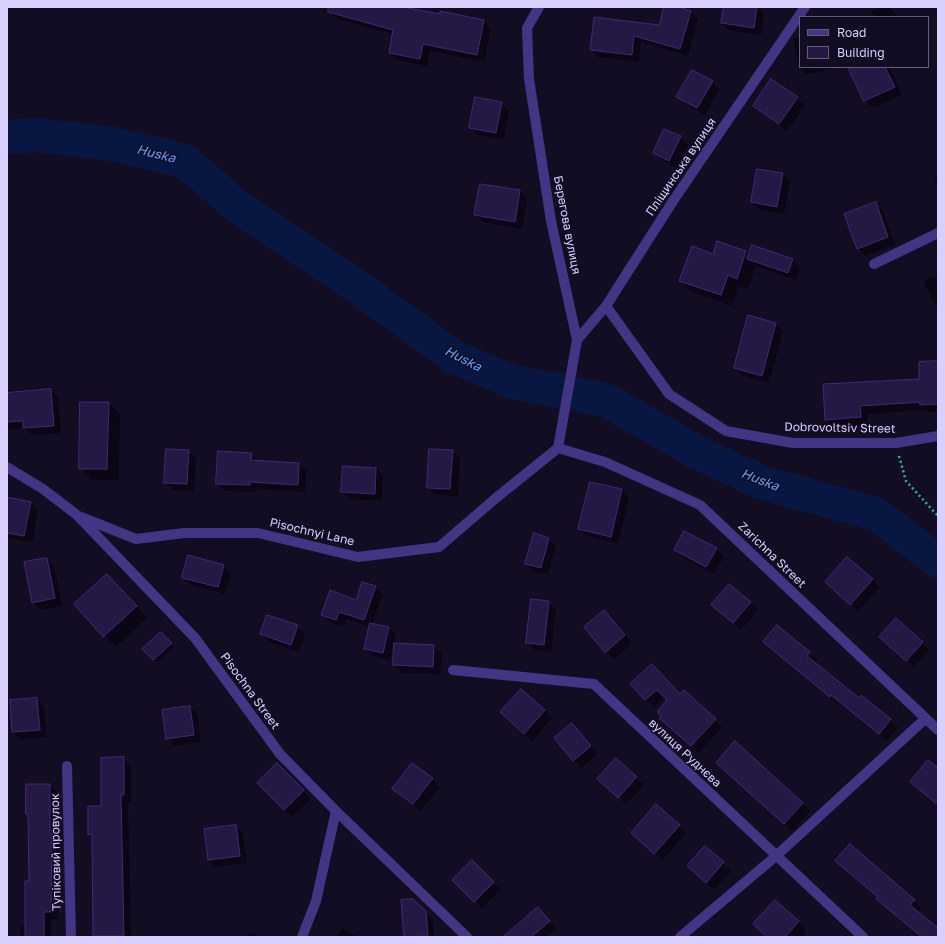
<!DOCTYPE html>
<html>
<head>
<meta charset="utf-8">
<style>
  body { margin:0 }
  #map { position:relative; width:945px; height:944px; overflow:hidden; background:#130d24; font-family:"Golos Text",sans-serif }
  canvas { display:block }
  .frame { position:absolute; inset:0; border:8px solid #dad0ff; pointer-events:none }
  .legend { position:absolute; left:799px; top:16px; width:130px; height:52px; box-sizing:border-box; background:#130d24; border:1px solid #635b7c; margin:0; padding:5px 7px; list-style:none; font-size:12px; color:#dad0ff }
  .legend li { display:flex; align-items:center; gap:8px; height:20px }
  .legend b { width:20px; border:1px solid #635b7c }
</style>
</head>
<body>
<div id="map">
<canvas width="945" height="944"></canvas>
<div class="frame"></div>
<ul class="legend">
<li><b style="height:5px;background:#423684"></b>Road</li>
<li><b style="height:11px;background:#261845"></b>Building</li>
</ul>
</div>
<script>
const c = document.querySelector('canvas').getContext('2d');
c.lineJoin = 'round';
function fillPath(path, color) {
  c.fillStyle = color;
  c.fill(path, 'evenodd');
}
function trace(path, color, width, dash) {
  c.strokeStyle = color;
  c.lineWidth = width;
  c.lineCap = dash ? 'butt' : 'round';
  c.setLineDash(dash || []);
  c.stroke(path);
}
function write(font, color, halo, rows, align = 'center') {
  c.font = font + ' "Golos Text",sans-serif';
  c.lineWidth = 3;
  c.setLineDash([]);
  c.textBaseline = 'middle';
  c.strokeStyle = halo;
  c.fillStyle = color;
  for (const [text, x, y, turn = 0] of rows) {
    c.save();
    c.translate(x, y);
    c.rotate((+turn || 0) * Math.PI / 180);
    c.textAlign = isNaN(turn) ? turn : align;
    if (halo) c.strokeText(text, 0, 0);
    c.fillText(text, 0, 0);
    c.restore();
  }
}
fillPath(new Path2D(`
  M331,7H398L441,16V13L484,21L491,29L484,62L430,51L427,66L397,60L390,53L393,34L337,19L329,11Z
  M665,7H675L691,12L698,19L688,56L641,42L639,62L598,57L591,50L660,26Z
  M725,7H758L764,13L761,35L730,31L722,23Z
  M881,7H890L897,17H873L871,11Z
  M800,37V67H824L825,71L806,74L799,67L793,38Z
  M850,67H889L902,95L873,108L865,100Z
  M772,81L797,98L805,106L787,131L762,113L754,106Z
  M712,82L719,90L705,115L685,104L678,96Z
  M501,103L509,111L504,140L478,135L470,127Z
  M680,137L688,145L677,168L662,160L654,153Z
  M783,174L790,182L784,214L760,210L752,202Z
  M938,178V189L934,180Z
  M520,191L527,199L522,229L483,222L475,215Z
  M876,204L883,211L895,245L865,256L858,248Z
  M718,242L746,252L750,256L753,247L793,260L800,268L796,280L756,266L748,289L739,286L732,306L692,292L681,280L713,255Z
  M938,275V311L923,281Z
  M775,324L783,331L769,383L742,376L735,368Z
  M938,362V412H928L926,410L867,414L868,425L834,427L826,420L920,380Z
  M51,390L58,398L61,433L32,435L25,428L7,430V393Z
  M109,403L120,415L119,480H91L80,468Z
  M188,451L196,459L194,491L173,490L165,483Z
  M452,451L460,458L458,496L436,495L428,487Z
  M251,454L259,461L299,464L306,471L305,492L257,489V492L225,491L217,483Z
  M376,468L383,476L382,501L350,499L342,492Z
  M622,490L629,498L618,544L587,536L580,529Z
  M7,498L30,502L38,510L32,543L7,538Z
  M548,538L556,546L548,575L534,572L526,564Z
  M716,549L724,556L714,574L683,558L675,550Z
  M47,559L54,566L62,606L40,610L33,602Z
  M223,566L231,574L225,594L191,585L183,577Z
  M872,580L880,587L858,611L834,590Z
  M118,587L147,618L116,647L75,604Z
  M375,587L383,595L372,624L389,628L396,635L394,644L434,646L442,653L440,674L401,673L394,665L395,645L390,660L373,656L365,649L370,627L347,619L344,627L330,622L322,615L356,601Z
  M548,602L556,610L551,652L535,650L527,642Z
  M750,602L758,610L741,630L712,605Z
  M612,619L632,643L614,659L606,652Z
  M297,626L305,634L299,652L269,642L261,634Z
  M161,633L174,647L157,663L144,649Z
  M922,643L930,650L914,667L888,644Z
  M772,649L809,653L817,660L814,663L859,699L890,720L898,727L887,741L839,702L838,704Z
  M632,684L681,695L722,727L699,753L668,725L662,716L668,700L665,697L654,707Z
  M521,690L552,718L532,741L509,720Z
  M37,699L44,707L47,737L21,740L13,732L11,701Z
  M190,707L197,714L201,742L174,746L167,738Z
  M572,724L598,754L581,768L574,760Z
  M124,758L131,766V802H128L131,937H96L94,935L93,838L89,834Z
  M413,764L440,787L421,811L394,789Z
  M277,765L311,799L292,817L258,783Z
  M725,770L802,803L810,811L792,831Z
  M636,777L644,785L626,804L606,786Z
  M49,785L57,793V836L59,838L58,919H51V937H20V926H26L30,882L29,816L27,813Z
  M236,826L243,834L247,863L216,867L209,859Z
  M679,826L686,833L662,860L640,840Z
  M705,847L731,871L714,890L688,866Z
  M472,861L501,890L482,908L454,880Z
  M836,861L914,900L921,908L917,912L938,929V937H913L917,933L885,907L877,899L879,897Z
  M413,900L433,920L434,937H405L402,901Z
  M775,901L806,929L803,933L807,937H768Z
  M546,916L556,929L547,937H512Z
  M342,928L356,936L357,937H337Z
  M249,933L261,937H248Z`), '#0007');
trace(new Path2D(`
  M7,137L36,135L113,144L185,161L238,207L358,287L454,357L513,382L606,400L698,453L763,483L876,514L938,561`), '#081742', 34);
const building = new Path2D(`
  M329,7H403L440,14V11L484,20L477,55L423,44L420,59L389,53L393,30L328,12Z
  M664,7H679L691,11L680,49L634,36L632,55L590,50L594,17L659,25Z
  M724,7H757L754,28L721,23Z
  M848,67H885L895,87L864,101Z
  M692,70L713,81L697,108L676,97Z
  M771,79L798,97L779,124L753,106Z
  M475,97L502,102L496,133L469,128Z
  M664,129L681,136L669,161L653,153Z
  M757,169L783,173L777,207L751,202Z
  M480,184L520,190L515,222L474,215Z
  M876,202L888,237L857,249L844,214Z
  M717,241L746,251L737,279L728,275L721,295L679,281L692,246L713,254Z
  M752,245L793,259L788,273L747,259Z
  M748,315L776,323L762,376L734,368Z
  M938,361V404L920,405V402L860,406L861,417L825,420L823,384L919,379V362Z
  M51,389L54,426L23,428V421L7,422V393Z
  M80,402H109L107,469H79Z
  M166,449L189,450L187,484L164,483Z
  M429,449L453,450L450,489L427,488Z
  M218,451L252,453L251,460L299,463L298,485L250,482V485L216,484Z
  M343,466L376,468L375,494L341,492Z
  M590,482L622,489L611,537L578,529Z
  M7,497L31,502L24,536L7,533Z
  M684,531L717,548L706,567L674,550Z
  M534,533L549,538L541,568L525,564Z
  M188,555L224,565L218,587L182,578Z
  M847,557L873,579L850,605L825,582Z
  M47,558L55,598L32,603L24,562Z
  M107,574L137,606L103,637L74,604Z
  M362,582L376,586L364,620L339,612L336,620L321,615L330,590L356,600Z
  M729,584L751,602L733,623L711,605Z
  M531,599L549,601L544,645L526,643Z
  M604,610L625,635L605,653L584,627Z
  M267,615L298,625L291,645L260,634Z
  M896,618L923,642L906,661L879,637Z
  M370,623L389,627L383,653L364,649Z
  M777,625L810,652L807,656L859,698L861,695L891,719L879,734L831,695L830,697L763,642Z
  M161,632L172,643L153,660L142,649Z
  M394,643L434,645L433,667L393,665Z
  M652,664L680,694L684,690L716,719L691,746L659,718L661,716L657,712L667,700L657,690L645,700L630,684Z
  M521,689L545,710L524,734L500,712Z
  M37,698L40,730L12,732L10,700Z
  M190,706L194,735L166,739L162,710Z
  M572,723L591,746L573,761L554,738Z
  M735,741L803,803L784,824L716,763Z
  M124,757V795H121L124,936H93L92,834L88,835V806H101V758Z
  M616,758L637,777L618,798L597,779Z
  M928,760L938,768V805L910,782Z
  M277,763L304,790L284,810L257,783Z
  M412,763L433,778L413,804L392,789Z
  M26,784H50V830H52L51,912H44V937H25V881H29L28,814H26Z
  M656,804L680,825L654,854L631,833Z
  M236,825L240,856L208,860L204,829Z
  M850,844L915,900L910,905L938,928V937H922L876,899L878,897L835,861Z
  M705,846L724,862L706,883L687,866Z
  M472,860L494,882L474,902L452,880Z
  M413,899L426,911L428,936L404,937L401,900Z
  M775,900L799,921L785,937H767L753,924Z
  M538,907L550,921L531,937H503Z`);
fillPath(building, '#261845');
trace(building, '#402972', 1);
trace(new Path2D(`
  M899,456L906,481L938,516`), '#29b2b9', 2.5, [2, 3]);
trace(new Path2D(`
  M539,7L527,28L529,79L551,221L577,340L558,448
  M874,264L938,233
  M606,306L669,394L726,431L793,443H896L938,436
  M577,340L606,306L673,201L805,7
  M558,448L605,462L700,505L938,730
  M7,467L43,489L77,515L195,638L280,754L336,811L467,937
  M81,517L136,539L184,533H258L358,557L439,547L496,498L558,448
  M453,670L594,684L863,937
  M67,766L71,937
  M302,937L316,901L336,811
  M680,937L776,856L925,719`), '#423684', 10);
write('12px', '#dad0ff', '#130d24', [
  ["Пліщинська вулиця",681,167,-56],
  ["Берегова вулиця",567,225,79],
  ["Dobrovoltsiv Street",840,428,1],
  ["Pisochnyi Lane",312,532,13],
  ["Zarichna Street",772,555,44],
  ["Pisochna Street",250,691,54],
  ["вулиця Руднєва",685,753,43],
  ["Тупіковий провулок",56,852,-91]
]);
write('italic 13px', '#5ea3ff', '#130d24', [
  ["Huska",156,154,14],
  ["Huska",463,359,27],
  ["Huska",760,480,21]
]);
</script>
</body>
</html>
